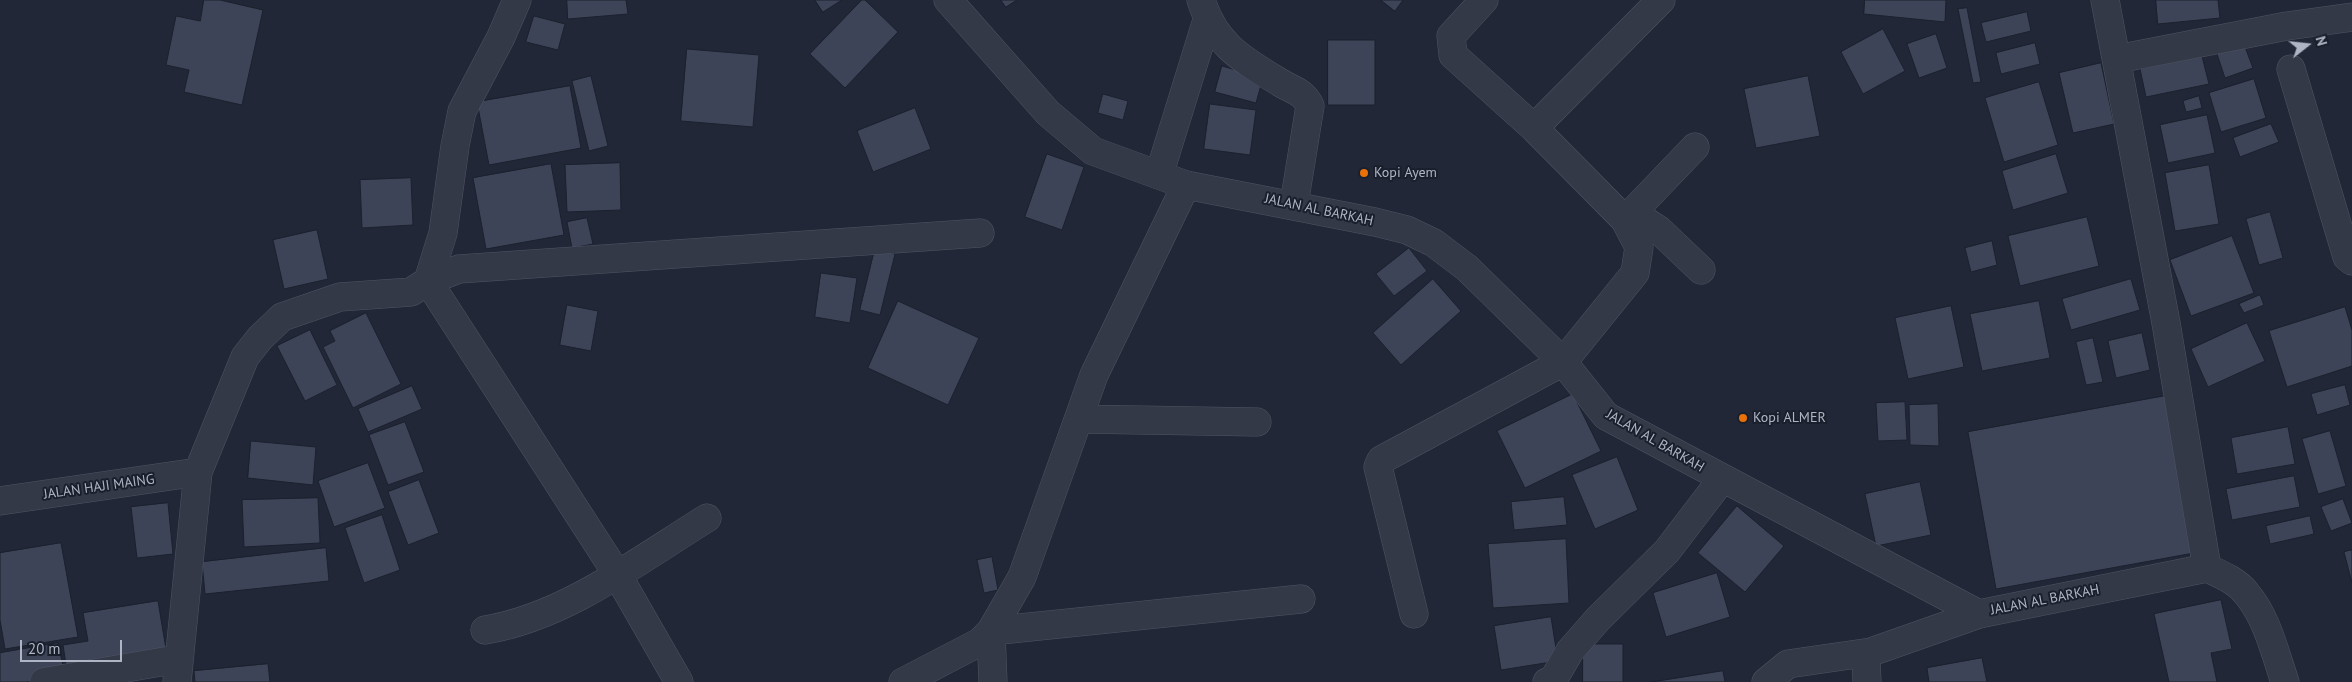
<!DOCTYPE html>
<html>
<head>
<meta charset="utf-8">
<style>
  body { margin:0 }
  #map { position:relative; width:2352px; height:682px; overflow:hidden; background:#212737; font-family:"PT Sans",sans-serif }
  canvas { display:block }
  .north { position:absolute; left:2282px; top:20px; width:50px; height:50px; -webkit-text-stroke:4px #1a1f2c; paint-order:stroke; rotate:74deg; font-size:14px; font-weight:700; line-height:20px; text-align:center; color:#afb4c4 }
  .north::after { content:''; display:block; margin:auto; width:18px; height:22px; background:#afb4c4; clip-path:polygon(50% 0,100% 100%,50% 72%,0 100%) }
  .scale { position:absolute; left:20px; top:640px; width:102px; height:22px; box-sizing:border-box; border:2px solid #afb4c4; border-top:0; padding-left:6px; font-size:15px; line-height:18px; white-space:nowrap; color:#afb4c4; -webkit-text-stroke:4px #1a1f2c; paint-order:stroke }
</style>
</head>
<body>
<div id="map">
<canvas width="2352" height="682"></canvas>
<div class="north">N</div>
<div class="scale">20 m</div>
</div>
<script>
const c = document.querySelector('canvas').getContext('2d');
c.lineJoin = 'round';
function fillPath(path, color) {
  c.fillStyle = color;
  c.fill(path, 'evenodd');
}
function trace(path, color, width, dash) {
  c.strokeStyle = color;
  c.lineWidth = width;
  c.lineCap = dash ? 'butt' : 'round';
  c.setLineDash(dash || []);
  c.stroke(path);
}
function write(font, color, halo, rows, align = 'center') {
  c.font = font + ' "PT Sans",sans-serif';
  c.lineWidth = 4;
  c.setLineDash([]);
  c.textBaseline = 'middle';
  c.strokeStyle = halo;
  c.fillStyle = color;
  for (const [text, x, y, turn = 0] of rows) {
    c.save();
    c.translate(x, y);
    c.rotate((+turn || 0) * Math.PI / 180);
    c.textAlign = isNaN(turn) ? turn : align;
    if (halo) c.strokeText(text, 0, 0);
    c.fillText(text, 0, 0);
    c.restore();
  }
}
const building = new Path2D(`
  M204,0H220L263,10L242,105L184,92L189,70L166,65L176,16L200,21Z
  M567,0H626L628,14L568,19Z
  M815,0H842L823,12Z
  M862,0H865L898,32L845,88L810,54Z
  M1001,0H1017L1006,7Z
  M1381,0H1403L1395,11Z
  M1865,0H1946L1945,22L1864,14Z
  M2156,0H2218L2220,18L2158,24Z
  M1967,8L1981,82L1973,83L1958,9Z
  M2027,12L2031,31L1986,42L1981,23Z
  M534,16L565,24L558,50L526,42Z
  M1883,29L1905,71L1863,94L1841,52Z
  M1936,34L1947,68L1919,78L1907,44Z
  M2242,39L2253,68L2225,78L2215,48Z
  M1328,40H1375V105H1328Z
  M2035,43L2040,64L2001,74L1996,53Z
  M687,49L759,55L753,127L681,121Z
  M2202,56L2209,84L2146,97L2140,69Z
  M2101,63L2114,124L2073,133L2059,73Z
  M1222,66L1263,78L1256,103L1215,92Z
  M591,76L608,146L589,151L572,81Z
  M1808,76L1820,136L1756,148L1744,89Z
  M2254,79L2266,118L2221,132L2209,93Z
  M2039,82L2058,145L2004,162L1985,98Z
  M570,86L581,148L489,165L477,102Z
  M1103,94L1128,101L1123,120L1098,113Z
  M2199,96L2202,108L2186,112L2183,101Z
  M1210,104L1256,110L1250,155L1204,149Z
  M915,108L931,149L873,172L857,131Z
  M2207,115L2215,153L2168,163L2160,125Z
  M2271,124L2279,142L2240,157L2233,138Z
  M1047,154L1084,167L1062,230L1025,217Z
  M2056,154L2068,193L2013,210L2002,171Z
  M620,163L621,210L567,212L565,165Z
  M551,164L564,235L486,249L473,178Z
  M2209,165L2219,224L2175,231L2165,173Z
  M411,178L413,225L362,228L360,180Z
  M2270,212L2283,258L2259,265L2246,219Z
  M2087,217L2099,266L2020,286L2008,236Z
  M587,218L593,244L572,248L567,222Z
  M317,230L328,279L284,289L273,240Z
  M2232,236L2254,293L2191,316L2170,260Z
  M1992,241L1997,265L1971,272L1965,248Z
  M1409,248L1427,271L1394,296L1376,274Z
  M875,249L895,254L880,315L860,310Z
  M821,273L857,278L850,323L815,317Z
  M1433,279L1461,311L1401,365L1373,333Z
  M2131,279L2140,310L2071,330L2062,299Z
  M2260,295L2264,305L2244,313L2239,304Z
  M898,301L979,338L948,405L868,368Z
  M2039,301L2050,358L1982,371L1970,314Z
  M567,305L598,311L591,351L560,345Z
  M1951,306L1964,367L1908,379L1895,318Z
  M2345,307L2352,330V366L2287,387L2269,331Z
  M366,313L401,384L353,408L323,347L335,341L330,331Z
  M2247,323L2265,361L2208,387L2191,349Z
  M310,330L337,385L305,401L277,346Z
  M2142,333L2150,370L2116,378L2108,341Z
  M2093,338L2103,382L2086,385L2076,342Z
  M2345,385L2350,405L2317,415L2311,394Z
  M412,386L422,409L368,432L358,409Z
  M1573,394L1601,451L1525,488L1497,431Z
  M2165,396L2194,553L1996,589L1968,432Z
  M1905,402L1907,440L1878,441L1876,403Z
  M1938,404L1939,446L1910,445L1909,405Z
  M405,422L424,472L388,485L369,435Z
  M2288,427L2295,464L2237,474L2231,438Z
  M2330,431L2346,486L2318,494L2302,439Z
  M251,441L316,447L313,485L248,478Z
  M1617,457L1638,510L1595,529L1572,475Z
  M368,463L385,508L334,527L318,481Z
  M2294,476L2300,507L2232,520L2226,489Z
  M419,480L439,533L408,545L388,492Z
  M1920,482L1931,535L1876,546L1865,494Z
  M1564,497L1567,525L1514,530L1511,502Z
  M318,498L320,543L244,547L242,500Z
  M2343,499L2352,523L2331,531L2321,507Z
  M168,503L173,554L137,558L131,507Z
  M1737,506L1784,546L1745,592L1698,553Z
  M382,515L400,570L364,583L345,528Z
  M2310,516L2314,534L2270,544L2266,526Z
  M1566,539L1569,603L1493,608L1488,544Z
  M61,543L78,637L5,649L0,620V553Z
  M326,548L329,581L205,594L202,562Z
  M2352,550V583L2344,552Z
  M992,557L998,590L984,593L977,560Z
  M1717,573L1730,617L1666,637L1653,593Z
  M2221,600L2232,649L2211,653L2217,682H2169L2154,614Z
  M158,601L167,655L67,671L63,645L88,641L83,613Z
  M1551,617L1558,661L1501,670L1494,626Z
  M58,643L65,675L27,682H0V653Z
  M1583,644H1623V682H1583Z
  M1982,658L1987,682H1929L1927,668Z
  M268,664L270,682H195L194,671Z
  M1723,671L1725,682H1652Z`);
fillPath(building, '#3d4457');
trace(building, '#1c212e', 1);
const minor = new Path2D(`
  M1201,0C1215,45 1243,60 1281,83C1294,91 1304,92 1310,106L1294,204
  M2105,0L2166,323L2207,568
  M2117,59L2287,26L2352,17
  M2291,69L2347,257L2352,261
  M1534,128L1661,0
  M1695,147L1625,220L1645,221L1659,230L1701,270
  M1159,175L1207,20
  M1080,419L1257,422
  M0,501L198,472
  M1414,614L1378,467L1381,460L1563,362L1635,273L1639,247L1625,220L1534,128L1453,55L1451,36L1484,0
  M485,630C565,617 639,560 707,518
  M44,682L178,659
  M177,682L198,472L245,357L260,338L282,317L340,297L411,292L428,281L443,233L455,146L462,111L501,37L517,0
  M679,682L617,574L428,281L459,269L980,233
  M903,682L980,642L991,631L1022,577L1094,375L1186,185
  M993,682L991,631L1301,599
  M1547,682L1553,680L1570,651L1598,619L1667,551L1722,479
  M1766,682L1788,664L1871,652
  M1867,682L1866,660L1871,652L1979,614`);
const tertiary = new Path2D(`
  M948,0L1048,113L1093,151L1186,185L1375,222L1407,230L1434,243L1467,268L1563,362L1606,416L1979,614L2207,568C2220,574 2237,581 2246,593C2267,617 2275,653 2285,682`);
trace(minor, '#4f5462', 29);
trace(tertiary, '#4f5462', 29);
trace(minor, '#343948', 28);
trace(tertiary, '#343948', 28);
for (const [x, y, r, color] of [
  [1364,173,5,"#e8710a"],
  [1743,418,5,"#e8710a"]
]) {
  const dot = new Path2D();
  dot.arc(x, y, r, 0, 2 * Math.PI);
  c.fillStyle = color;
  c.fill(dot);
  trace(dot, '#1a1f2c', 2);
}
write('14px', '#afb4c4', '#1a1f2c', [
  ["Kopi Ayem",1374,173],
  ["Kopi ALMER",1753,418]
], 'left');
write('14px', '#afb4c4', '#1a1f2c', [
  ["JALAN AL BARKAH",1319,210,12],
  ["JALAN AL BARKAH",1655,441,30],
  ["JALAN HAJI MAING",99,487,-8],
  ["JALAN AL BARKAH",2045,600,-11]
]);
</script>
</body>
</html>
